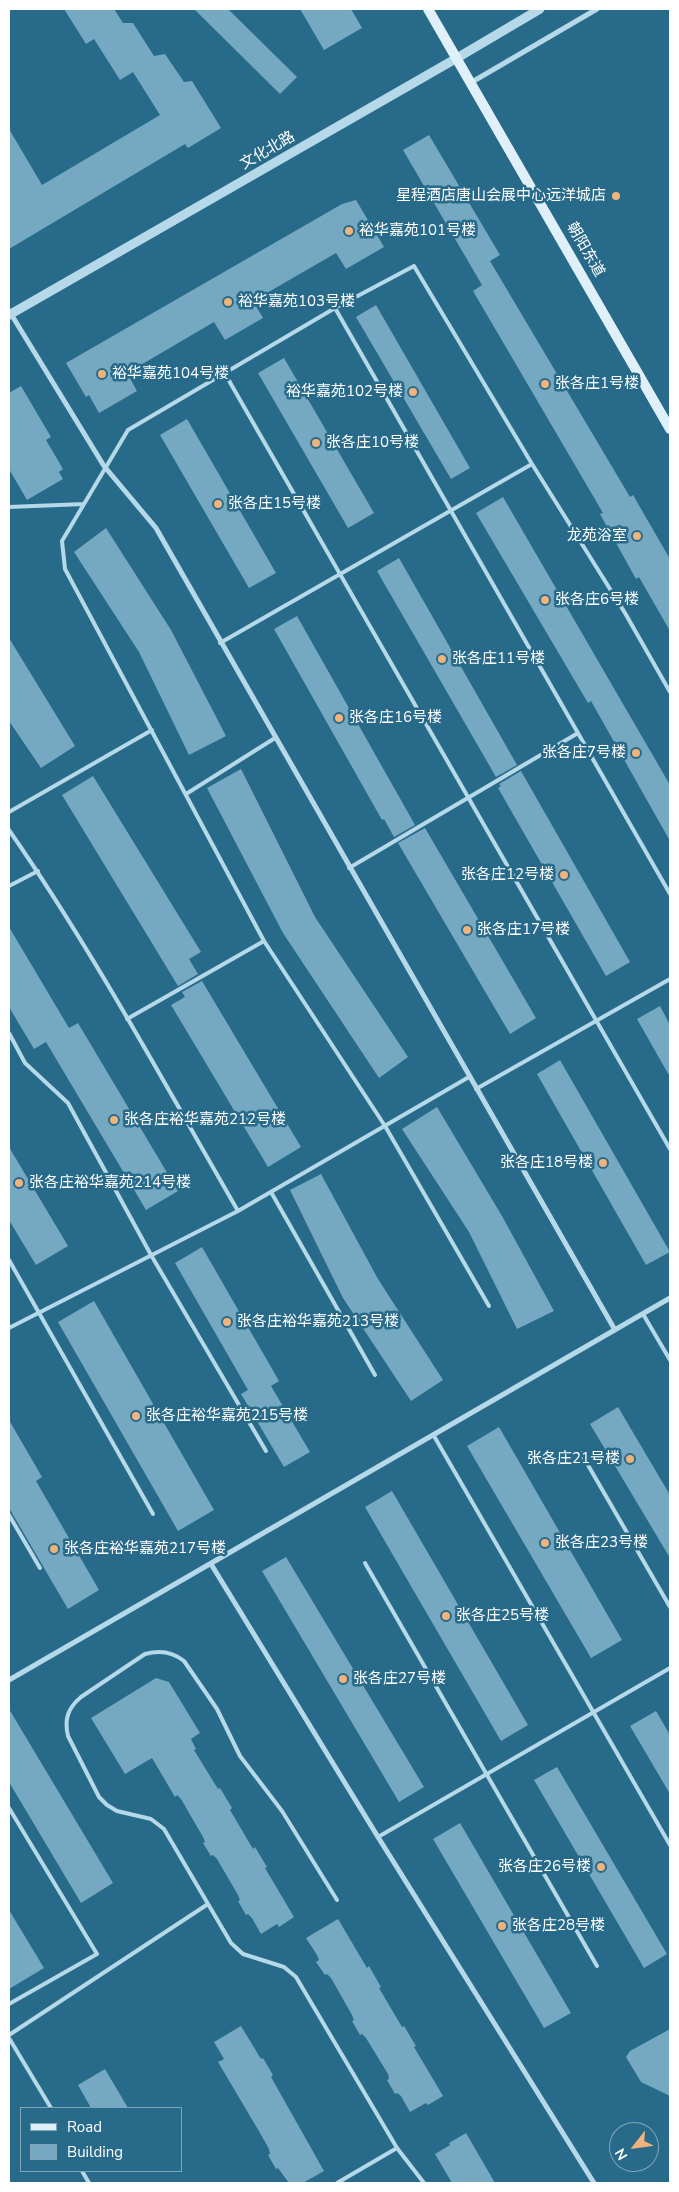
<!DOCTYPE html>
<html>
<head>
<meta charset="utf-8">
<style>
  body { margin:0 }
  #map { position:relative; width:679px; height:2192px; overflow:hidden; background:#286a89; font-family:"Nunito Sans",sans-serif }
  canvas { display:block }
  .frame { position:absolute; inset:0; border:10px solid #fff; pointer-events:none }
  .legend { position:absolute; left:20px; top:2107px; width:162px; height:65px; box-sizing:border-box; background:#286a89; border:1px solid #7ea6b8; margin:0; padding:6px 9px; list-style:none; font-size:15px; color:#fff }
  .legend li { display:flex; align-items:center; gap:10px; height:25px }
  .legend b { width:25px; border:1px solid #7ea6b8 }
  .north { position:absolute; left:609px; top:2122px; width:50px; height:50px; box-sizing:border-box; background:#286a89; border:1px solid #7ea6b8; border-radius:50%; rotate:240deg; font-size:14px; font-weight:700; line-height:20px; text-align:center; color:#fff }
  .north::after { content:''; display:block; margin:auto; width:18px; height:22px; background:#f1b37c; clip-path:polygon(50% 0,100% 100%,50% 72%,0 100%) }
</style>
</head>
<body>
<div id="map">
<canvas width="679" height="2192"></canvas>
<div class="frame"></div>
<ul class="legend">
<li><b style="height:6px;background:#e0f0f8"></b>Road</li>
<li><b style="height:14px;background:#74a9c1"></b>Building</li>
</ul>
<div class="north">N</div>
</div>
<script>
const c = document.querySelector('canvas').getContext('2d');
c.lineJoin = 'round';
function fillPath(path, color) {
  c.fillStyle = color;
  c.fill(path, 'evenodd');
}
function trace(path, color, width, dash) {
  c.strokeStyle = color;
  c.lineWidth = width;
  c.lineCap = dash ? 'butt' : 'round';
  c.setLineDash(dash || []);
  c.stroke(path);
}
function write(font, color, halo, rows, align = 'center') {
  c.font = font + ' "Nunito Sans","Noto Sans SC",sans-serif';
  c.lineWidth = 5;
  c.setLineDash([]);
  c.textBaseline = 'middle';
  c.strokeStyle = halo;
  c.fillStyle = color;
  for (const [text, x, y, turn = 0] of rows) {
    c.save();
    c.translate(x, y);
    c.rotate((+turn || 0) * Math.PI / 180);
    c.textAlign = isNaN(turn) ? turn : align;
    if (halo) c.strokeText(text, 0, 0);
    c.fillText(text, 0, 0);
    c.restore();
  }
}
fillPath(new Path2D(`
  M64,9H114L123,23H133L154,56L165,54L184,82L192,81L221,128L188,148L185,144L9,249V129L42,185L160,115L133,72L120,80L94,39L86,44Z
  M194,9H228L297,77L280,94Z
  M300,9H351L362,28L324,50Z
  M429,135L500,255L490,261L630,497L633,495L670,559V631L639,577L636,579L600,514L603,513L473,291L482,285L403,150Z
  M356,200L384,247L346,269L336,253L253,301L263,318L225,340L214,322L127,373L137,391L99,413L89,395L86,397L66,363L342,204Z
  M376,305L470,468L451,479L356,317Z
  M284,358L374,513L348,528L258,373Z
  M21,386L51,437L46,440L63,469L59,472L63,479L27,500L9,469V393Z
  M187,419L276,573L249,588L160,435Z
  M503,497L670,785V841L591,701L588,703L476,513Z
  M106,528L171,630L226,736L189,755L139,652L74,552Z
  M399,558L517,765L496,777L377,571Z
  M297,616L415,825L394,837L384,819L382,820L274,629Z
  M9,638L75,746L41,768L9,721Z
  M241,769L315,917L408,1057L379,1078L283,933L207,788Z
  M521,771L630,962L606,976L498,788L501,786L499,784Z
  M93,776L201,952L189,959L198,974L178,986L62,795Z
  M425,828L536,1018L510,1034L398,843Z
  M9,927L69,1028L78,1023L178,1191L146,1210L46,1042L34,1049L9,1007Z
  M202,981L301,1147L268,1167L171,1005L185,997L182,992Z
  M660,1006L670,1025V1077L637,1019Z
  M560,1060L670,1252L646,1265L537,1074Z
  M437,1107L502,1216L554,1311L517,1329L469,1232L402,1129Z
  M9,1147L68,1246L36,1265L9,1220Z
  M321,1174L378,1279L443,1380L411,1401L343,1298L290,1190Z
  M202,1247L279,1381L271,1386L310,1452L284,1467L241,1394L248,1390L175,1263Z
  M94,1301L214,1510L178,1531L58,1322Z
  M618,1407L670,1495V1558L590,1424Z
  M9,1420L42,1477L36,1481L99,1590L68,1609L9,1508Z
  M499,1427L622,1640L591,1658L467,1446Z
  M392,1491L528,1725L501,1741L365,1507Z
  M286,1557L424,1787L399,1802L262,1571Z
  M156,1678L169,1682L200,1733L191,1739L196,1749L194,1750L218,1789L220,1788L232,1808L230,1810L253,1849L255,1847L267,1867L265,1868L294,1917L279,1927L277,1924L261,1934L252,1918L248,1914L246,1915L238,1901L240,1900L238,1895L217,1859L213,1855L211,1856L203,1843L205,1842L203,1837L181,1799L177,1795L175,1797L152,1758L125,1774L91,1718Z
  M9,1709L113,1883L81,1903L9,1782Z
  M656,1711L670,1735V1794L630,1726Z
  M557,1767L667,1954L644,1968L534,1780Z
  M460,1823L571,2013L544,2028L433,1839Z
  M9,1910L44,1968L9,1989Z
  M338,1919L367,1968L369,1966L381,1987L379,1988L402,2027L404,2026L416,2046L414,2047L443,2096L428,2105L426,2103L410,2112L401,2096L397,2093L395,2094L387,2080L389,2079L388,2074L366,2038L362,2034L360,2035L352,2021L354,2020L352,2015L331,1978L327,1974L325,1975L316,1962L319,1960L317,1955L306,1938Z
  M241,2026L261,2059L263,2058L273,2075L271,2077L324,2171L303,2183H289L278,2168L276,2169L268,2155L270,2154L269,2149L260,2133L218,2062L224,2059L214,2042Z
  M670,2029V2096L641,2082L626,2057L630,2051Z
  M105,2069L128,2108H91L78,2085Z
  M466,2133L495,2183H452L435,2154L450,2145L449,2143Z`), '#74a9c1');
trace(new Path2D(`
  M335,308L670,894
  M224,372L670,1149
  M532,464L625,613L670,692
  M9,507L84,504
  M220,643L532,464L414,266L335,308L128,430L62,541L65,569L264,941L385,1126L489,1306
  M186,794L275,738
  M9,812L152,730
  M9,830C93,951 164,1083 238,1211
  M349,868L578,733
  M9,886L38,871
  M127,1019L264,941
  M9,1033L25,1063L68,1103L151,1255L266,1451
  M476,1089L670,979
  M271,1192L375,1375
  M9,1260L153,1514
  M643,1314L670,1360
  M9,1328L238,1211L469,1077
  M434,1436L670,1845
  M581,1453L670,1607
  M9,1515L40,1568
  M365,1563L597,1966
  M9,1808L97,1954L9,2004
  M378,1837L670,1668
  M337,1900L282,1811L240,1756L217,1709L184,1661C173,1652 159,1650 145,1654L81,1697C68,1708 64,1719 68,1736L99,1797L107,1805L117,1811L151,1819L164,1829L231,1943L243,1954L284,1967L296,1977L397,2148L424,2183
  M9,2035L208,1904
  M9,2038L51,2108
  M82,2171L89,2183
  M337,2183L397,2148`), '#b6d9e9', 4);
trace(new Path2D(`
  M472,82L597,9
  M11,314L104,466L156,528L615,1330
  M211,1564L378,1837L594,2183
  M9,1680L670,1298`), '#b6d9e9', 5);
trace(new Path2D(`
  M9,315L457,58L540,9`), '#b6d9e9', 9);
trace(new Path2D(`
  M428,9L670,429`), '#e0f0f8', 10);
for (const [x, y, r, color] of [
  [616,196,5,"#f1b37c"],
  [349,231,5,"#f1b37c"],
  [228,302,5,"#f1b37c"],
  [102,374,5,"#f1b37c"],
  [545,384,5,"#f1b37c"],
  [413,392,5,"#f1b37c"],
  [316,443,5,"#f1b37c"],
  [218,504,5,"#f1b37c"],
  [637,536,5,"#f1b37c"],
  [545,600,5,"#f1b37c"],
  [442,659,5,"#f1b37c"],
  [339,718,5,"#f1b37c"],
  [636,753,5,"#f1b37c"],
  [564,875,5,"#f1b37c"],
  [467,930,5,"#f1b37c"],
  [114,1120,5,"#f1b37c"],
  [603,1163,5,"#f1b37c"],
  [19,1183,5,"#f1b37c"],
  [227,1322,5,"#f1b37c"],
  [136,1416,5,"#f1b37c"],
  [630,1459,5,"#f1b37c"],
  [545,1543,5,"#f1b37c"],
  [54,1549,5,"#f1b37c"],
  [446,1616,5,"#f1b37c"],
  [343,1679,5,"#f1b37c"],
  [601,1867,5,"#f1b37c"],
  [502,1926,5,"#f1b37c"]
]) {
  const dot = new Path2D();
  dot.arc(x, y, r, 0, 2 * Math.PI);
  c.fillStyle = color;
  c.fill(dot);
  trace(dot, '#286a89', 2);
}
write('15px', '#fff', '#286a89', [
  ["文化北路",268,151,-30],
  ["朝阳东道",585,250,60]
]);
write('15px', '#fff', '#286a89', [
  ["星程酒店唐山会展中心远洋城店",606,196,"right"],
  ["裕华嘉苑101号楼",359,231],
  ["裕华嘉苑103号楼",238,302],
  ["裕华嘉苑104号楼",112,374],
  ["张各庄1号楼",555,384],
  ["裕华嘉苑102号楼",403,392,"right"],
  ["张各庄10号楼",326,443],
  ["张各庄15号楼",228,504],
  ["龙苑浴室",627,536,"right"],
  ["张各庄6号楼",555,600],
  ["张各庄11号楼",452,659],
  ["张各庄16号楼",349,718],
  ["张各庄7号楼",626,753,"right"],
  ["张各庄12号楼",554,875,"right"],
  ["张各庄17号楼",477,930],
  ["张各庄裕华嘉苑212号楼",124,1120],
  ["张各庄18号楼",593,1163,"right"],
  ["张各庄裕华嘉苑214号楼",29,1183],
  ["张各庄裕华嘉苑213号楼",237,1322],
  ["张各庄裕华嘉苑215号楼",146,1416],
  ["张各庄21号楼",620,1459,"right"],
  ["张各庄23号楼",555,1543],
  ["张各庄裕华嘉苑217号楼",64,1549],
  ["张各庄25号楼",456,1616],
  ["张各庄27号楼",353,1679],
  ["张各庄26号楼",591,1867,"right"],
  ["张各庄28号楼",512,1926]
], 'left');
</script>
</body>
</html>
